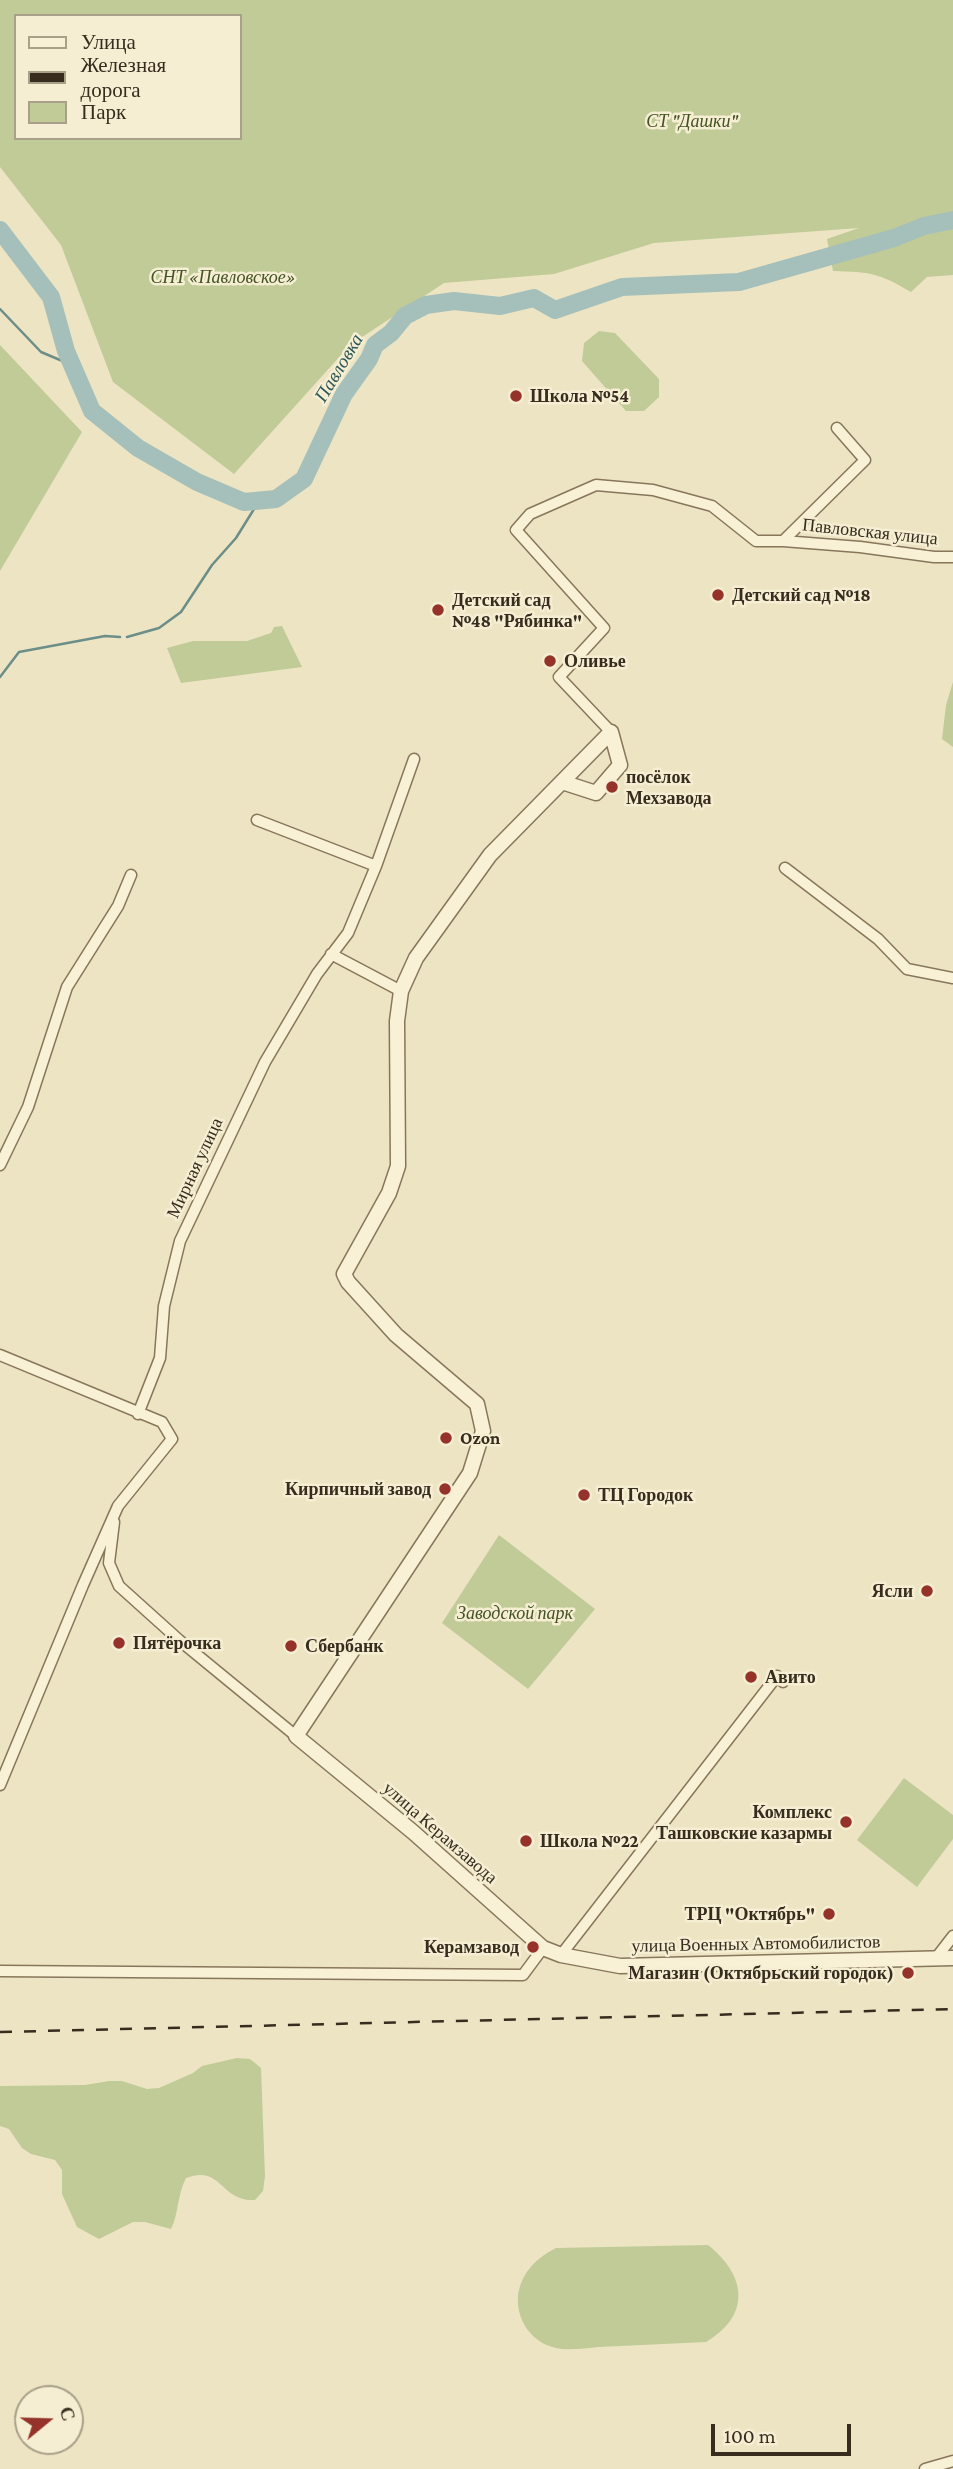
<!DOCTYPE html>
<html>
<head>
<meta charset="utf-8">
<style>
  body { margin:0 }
  #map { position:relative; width:953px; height:2469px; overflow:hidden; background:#ede4c3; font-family:"Crimson Pro",serif }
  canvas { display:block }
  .legend { position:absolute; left:14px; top:14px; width:228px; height:126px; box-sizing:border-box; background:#f5eed2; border:2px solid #a9a08a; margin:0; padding:9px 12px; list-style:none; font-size:21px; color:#372c1e }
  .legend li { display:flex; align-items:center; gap:14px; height:35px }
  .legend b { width:35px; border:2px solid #a9a08a }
  .north { position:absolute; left:14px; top:2385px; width:70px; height:70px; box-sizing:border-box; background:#f5eed2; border:2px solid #a9a08a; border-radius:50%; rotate:71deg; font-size:19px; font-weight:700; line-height:28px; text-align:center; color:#372c1e }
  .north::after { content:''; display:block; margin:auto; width:24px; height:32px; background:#95332b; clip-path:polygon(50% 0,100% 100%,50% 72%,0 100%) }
  .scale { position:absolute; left:711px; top:2424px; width:140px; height:32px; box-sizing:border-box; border:4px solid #372c1e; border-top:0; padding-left:9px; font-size:21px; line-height:24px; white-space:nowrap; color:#372c1e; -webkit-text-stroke:5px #f5eed2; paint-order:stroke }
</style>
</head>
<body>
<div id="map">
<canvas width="953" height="2469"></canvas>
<ul class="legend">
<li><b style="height:9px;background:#f8f1d6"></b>Улица</li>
<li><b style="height:9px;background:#372c1e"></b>Железная дорога</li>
<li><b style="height:19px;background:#c0cb97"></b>Парк</li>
</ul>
<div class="north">С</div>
<div class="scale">100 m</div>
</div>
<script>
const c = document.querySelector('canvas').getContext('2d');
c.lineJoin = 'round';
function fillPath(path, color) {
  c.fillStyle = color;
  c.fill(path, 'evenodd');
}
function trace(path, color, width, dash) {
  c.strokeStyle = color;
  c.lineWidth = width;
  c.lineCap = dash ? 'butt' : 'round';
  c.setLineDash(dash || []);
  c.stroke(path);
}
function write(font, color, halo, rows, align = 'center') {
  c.font = font + ' "Crimson Pro",serif';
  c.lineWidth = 5;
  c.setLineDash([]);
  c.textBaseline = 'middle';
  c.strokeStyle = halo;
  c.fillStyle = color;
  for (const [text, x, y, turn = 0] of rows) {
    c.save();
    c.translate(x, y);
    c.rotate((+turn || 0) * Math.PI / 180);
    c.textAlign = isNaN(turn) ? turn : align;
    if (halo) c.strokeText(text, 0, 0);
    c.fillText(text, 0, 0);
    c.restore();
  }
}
fillPath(new Path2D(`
  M0,0H953V275L927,277L911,292C879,273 870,272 833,271L827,239L859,228L654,243L554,274L444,283L350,345L234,474L113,382L61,245L0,167ZM16,16H240V138H16Z
  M599,331L615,333L659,379V397L644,411H626L582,361L584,343Z
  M0,345L82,432L0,571Z
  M282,626L302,667L181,683L167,648L193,641H247L271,633L274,627Z
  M953,682V747L942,739L946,705Z
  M499,1535L595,1609L528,1689L442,1623Z
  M904,1778L953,1815V1839L917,1887L857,1840Z
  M237,2058L250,2059L261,2068L265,2176L263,2191L255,2200C220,2202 222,2164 186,2178C177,2195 179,2213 171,2229L145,2222H133L99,2239L77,2227L62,2194V2170L55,2160L31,2154L22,2148L9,2129L0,2126V2086L85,2085L109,2081H122L147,2089L159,2088L193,2073L202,2066Z
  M708,2245C746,2275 752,2315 706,2342C670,2344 635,2345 599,2347C586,2348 568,2351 556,2348C532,2343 516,2320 518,2296C521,2273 536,2258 556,2248Z`), '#c0cb97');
trace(new Path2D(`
  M0,309L41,352L72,365
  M127,637L159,628L181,612L212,565L236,538L259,501
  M0,677L19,652L105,636L120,637`), '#6c8e89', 2.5);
trace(new Path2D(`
  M0,230L51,297L66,351L92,411L138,448L197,482L244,502L276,499L304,479L344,394L369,359L375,345L391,333L405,316L426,305L454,301L500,306L534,298L555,310L622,287L739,282L894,238L924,226L953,220`), '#a5c0ba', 18);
const minor = new Path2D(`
  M783,541L860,547L934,557H953
  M611,732L559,677L604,628L516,530L530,514L596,485L653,490L712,506L756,541H783L865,460L837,428
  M257,820L376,866
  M785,868L878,939L907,969L953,978
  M331,954L401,991
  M0,1165L28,1107L67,987L118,906L131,875
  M0,1355L162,1422L172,1439L118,1506L83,1585L0,1785
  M138,1414L160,1358L164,1306L180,1241L265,1062L317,974L348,933L376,866L414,759
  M114,1522L109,1563L119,1586L179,1640L296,1736
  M561,1955L777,1676L783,1682
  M936,1958L953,1936
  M0,1971L523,1975L543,1948
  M925,2469L953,2461`);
const tertiary = new Path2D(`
  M562,782L596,793L620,765L611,732L490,855L416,958L401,991L397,1021L398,1166L389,1193L344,1274L348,1282L396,1335L477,1404L483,1431L470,1473L296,1736L413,1832L543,1948L561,1955L620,1966L953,1958`);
trace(minor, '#87765a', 13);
trace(tertiary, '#87765a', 17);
trace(minor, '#f8f1d6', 10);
trace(tertiary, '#f8f1d6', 14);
trace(new Path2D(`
  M0,2032L953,2009`), '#372c1e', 2.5, [12, 12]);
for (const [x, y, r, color] of [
  [516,396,7,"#95332b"],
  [718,595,7,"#95332b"],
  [438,610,7,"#95332b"],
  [550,661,7,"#95332b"],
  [612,787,7,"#95332b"],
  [446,1438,7,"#95332b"],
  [445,1489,7,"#95332b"],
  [584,1495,7,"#95332b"],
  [927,1591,7,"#95332b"],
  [119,1643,7,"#95332b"],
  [291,1646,7,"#95332b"],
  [751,1677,7,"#95332b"],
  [846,1822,7,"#95332b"],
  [526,1841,7,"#95332b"],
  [829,1914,7,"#95332b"],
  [533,1947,7,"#95332b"],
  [908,1973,7,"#95332b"]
]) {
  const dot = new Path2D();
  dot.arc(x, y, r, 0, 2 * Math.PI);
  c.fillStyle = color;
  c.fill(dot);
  trace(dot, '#f5eed2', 2.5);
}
write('italic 18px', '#435325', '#f5eed2', [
  ["СТ \"Дашки\"",692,121],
  ["СНТ «Павловское»",223,277],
  ["Заводской парк",515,1613]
]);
write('bold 18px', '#372c1e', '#f5eed2', [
  ["Школа №54",530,396],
  ["Детский сад №18",732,595],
  ["Детский сад",452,600],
  ["№48 \"Рябинка\"",452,621],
  ["Оливье",564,661],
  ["посёлок",626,777],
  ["Мехзавода",626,798],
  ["Ozon",460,1438],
  ["Кирпичный завод",431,1489,"right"],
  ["ТЦ Городок",598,1495],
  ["Ясли",913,1591,"right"],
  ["Пятёрочка",133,1643],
  ["Сбербанк",305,1646],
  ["Авито",765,1677],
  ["Комплекс",832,1812,"right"],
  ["Ташковские казармы",832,1833,"right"],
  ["Школа №22",540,1841],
  ["ТРЦ \"Октябрь\"",815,1914,"right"],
  ["Керамзавод",519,1947,"right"],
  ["Магазин (Октябрьский городок)",894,1973,"right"]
], 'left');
write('18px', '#372c1e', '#f5eed2', [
  ["Павловская улица",870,532,6],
  ["Мирная улица",195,1168,-65],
  ["улица Керамзавода",440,1833,41],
  ["улица Военных Автомобилистов",756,1944,-1]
]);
write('italic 19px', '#2d5657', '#f5eed2', [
  ["Павловка",339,368,-59]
]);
</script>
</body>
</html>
